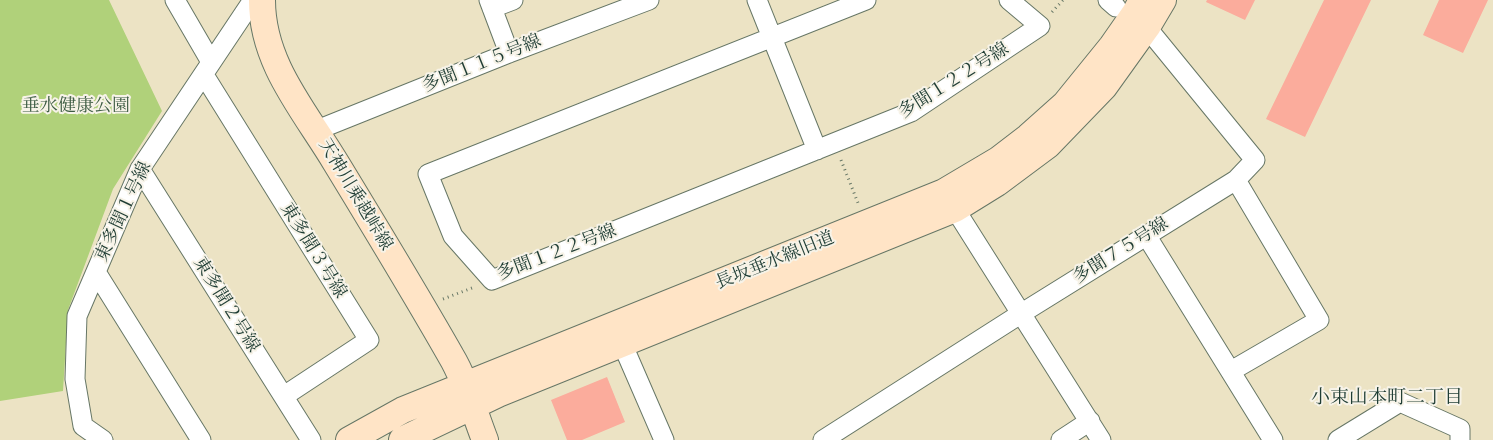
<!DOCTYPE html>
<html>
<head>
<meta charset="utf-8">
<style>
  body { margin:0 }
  canvas { display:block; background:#ece3c4 }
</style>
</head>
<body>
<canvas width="1493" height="440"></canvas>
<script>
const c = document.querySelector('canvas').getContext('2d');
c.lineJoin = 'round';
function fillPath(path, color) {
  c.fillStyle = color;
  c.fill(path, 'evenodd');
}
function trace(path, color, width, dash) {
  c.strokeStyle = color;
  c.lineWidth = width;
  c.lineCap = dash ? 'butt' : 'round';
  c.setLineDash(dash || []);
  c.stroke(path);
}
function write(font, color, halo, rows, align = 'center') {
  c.font = font + ' "Gentium Book Plus","Noto Serif JP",serif';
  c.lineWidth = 4;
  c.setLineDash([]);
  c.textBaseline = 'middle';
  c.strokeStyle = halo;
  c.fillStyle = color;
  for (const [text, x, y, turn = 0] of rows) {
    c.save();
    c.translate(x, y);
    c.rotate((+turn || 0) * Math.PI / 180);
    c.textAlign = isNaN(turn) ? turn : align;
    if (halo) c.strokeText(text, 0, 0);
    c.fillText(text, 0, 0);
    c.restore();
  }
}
fillPath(new Path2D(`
  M0,0H109L162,111L113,189L68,310L63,391L0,401Z`), '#b0d17a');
fillPath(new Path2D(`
  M1207,0H1255L1245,20L1206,2Z
  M1324,0H1371L1305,137L1266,119Z
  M1439,0H1488L1463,53L1423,35Z
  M607,377L625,422L582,440H567L551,400Z`), '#fbac9c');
const street = new Path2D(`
  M175,0L211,62
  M489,0L509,53
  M757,0L817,150
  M866,0L428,174L453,236L492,280L911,112L1040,26L1009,0
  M1108,0L1116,7
  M492,8L513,0
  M204,75L369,340L284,396
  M317,130L509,53L649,0
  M140,169L311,440
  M948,198L1101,440
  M1146,235L1273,440
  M96,272L201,440
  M618,334L664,440
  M1231,371L1319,320L1236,180
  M103,440L83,426L75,379L77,316L140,169L253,0
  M823,440L1022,313L1236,180L1255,160L1139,18
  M1061,440L1090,421
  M1338,440L1400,402L1460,429V440`);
const secondary = new Path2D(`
  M262,0C262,64 305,111 336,163C375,227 414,291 451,356C466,381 474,412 485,440
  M349,440L403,410L944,192L998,160L1028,137L1065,104L1112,46L1135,13L1142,0
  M402,440L498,394L955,209L997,183L1048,145L1104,87L1147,27L1163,0`);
trace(street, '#677766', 21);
trace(secondary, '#677766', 28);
trace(new Path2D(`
  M1052,12L1063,0
  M841,160L858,203
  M443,299L472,288`), '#677766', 3, [1, 4]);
trace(street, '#fff', 19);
trace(secondary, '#ffe4c6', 26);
write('18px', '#1f3d34', '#f7f3e8', [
  ["多聞１１５号線",482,64,-22],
  ["多聞１２２号線",954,81,-32],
  ["天神川乗越峠線",355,195,59],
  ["東多聞１号線",124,212,-65],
  ["東多聞３号線",313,251,58],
  ["多聞７５号線",1121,251,-32],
  ["多聞１２２号線",557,253,-21],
  ["長坂垂水線旧道",775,261,-22],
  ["東多聞２号線",226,305,58]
]);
write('18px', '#3c5b42', '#f7f3e8', [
  ["垂水健康公園",76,106]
]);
write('19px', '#1f3d34', '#f7f3e8', [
  ["小束山本町二丁目",1387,398]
]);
</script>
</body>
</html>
